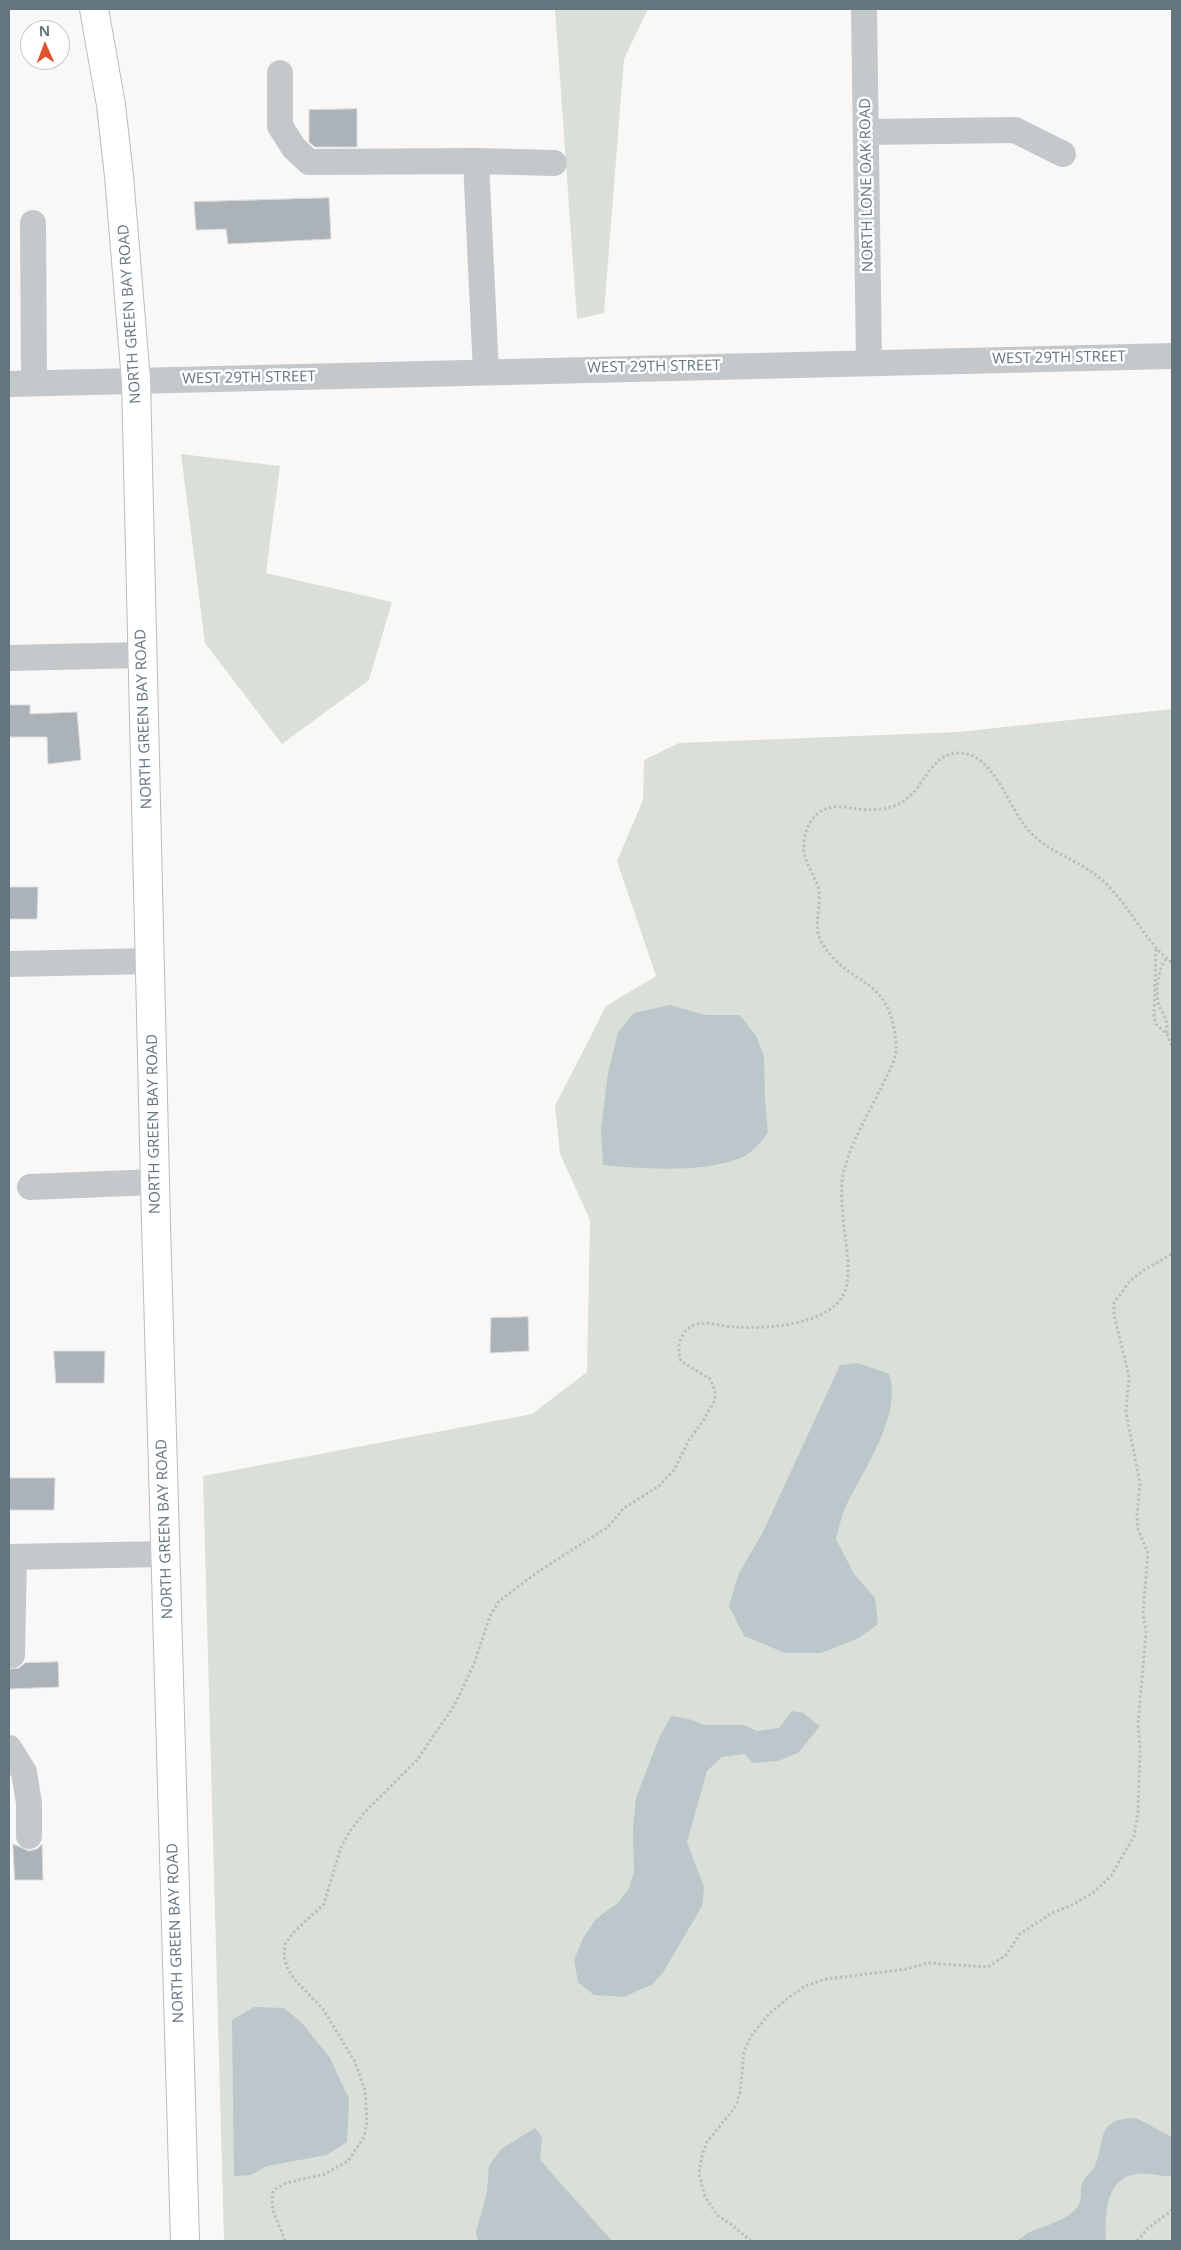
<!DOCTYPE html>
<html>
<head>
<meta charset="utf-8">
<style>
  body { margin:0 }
  #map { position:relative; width:1181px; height:2250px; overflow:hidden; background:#f9f8f6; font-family:"Open Sans",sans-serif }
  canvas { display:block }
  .frame { position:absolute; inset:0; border:10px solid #647580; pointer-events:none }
  .north { position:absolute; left:20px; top:20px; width:50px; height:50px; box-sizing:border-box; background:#fff; border:1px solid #c1c8cc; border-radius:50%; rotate:358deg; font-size:14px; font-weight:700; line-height:20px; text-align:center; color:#647580 }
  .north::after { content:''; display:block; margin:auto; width:18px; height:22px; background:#e0522f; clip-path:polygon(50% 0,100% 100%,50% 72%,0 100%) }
</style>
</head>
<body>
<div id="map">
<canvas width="1181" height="2250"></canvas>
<div class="frame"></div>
<div class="north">N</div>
</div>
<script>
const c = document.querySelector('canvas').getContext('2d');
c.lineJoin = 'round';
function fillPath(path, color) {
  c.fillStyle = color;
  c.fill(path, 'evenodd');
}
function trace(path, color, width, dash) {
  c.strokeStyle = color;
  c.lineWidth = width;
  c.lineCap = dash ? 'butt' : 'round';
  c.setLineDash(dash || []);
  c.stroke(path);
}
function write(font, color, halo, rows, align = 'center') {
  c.font = font + ' "Open Sans",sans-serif';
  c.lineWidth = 5;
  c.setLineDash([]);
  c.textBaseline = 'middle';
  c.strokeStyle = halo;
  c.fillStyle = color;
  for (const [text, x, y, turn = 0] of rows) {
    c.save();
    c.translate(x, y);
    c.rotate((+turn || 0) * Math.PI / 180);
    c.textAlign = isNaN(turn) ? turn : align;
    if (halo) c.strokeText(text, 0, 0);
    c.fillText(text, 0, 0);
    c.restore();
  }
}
fillPath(new Path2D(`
  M555,9H648L624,59L604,313L577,319Z
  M181,454L280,466L266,573L392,602L369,680L282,744L205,643Z
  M1172,709V2241H224L203,1476L532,1414L587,1372L590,1220L560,1154L555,1106L606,1006L656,976L617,861L643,800L644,760L679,743L958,732Z`), '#dae0d7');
fillPath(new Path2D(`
  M670,1005L705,1015H740L756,1036L764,1057L765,1100L768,1132C761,1143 752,1153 740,1158C705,1173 641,1169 603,1165L601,1128L608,1073L618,1032L634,1013Z
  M858,1363L889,1374C903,1414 863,1471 846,1506C841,1516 839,1529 836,1539L854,1574L875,1598L878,1624L859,1638L821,1653H785L744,1636L729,1606L739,1573L763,1532L840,1365Z
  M792,1711L803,1713L820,1726L798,1753L778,1761L753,1763L744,1754L722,1757L707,1771L687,1842L704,1887L702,1906L664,1971L653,1984L624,1997L594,1995L578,1982L574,1960L583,1938L596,1919L619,1902L629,1888L634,1872L633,1828L636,1798L659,1738L671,1716L689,1719L704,1725H744L757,1731L779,1728Z
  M254,2007L284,2008L302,2023L330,2058L349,2099L347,2142L327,2155L267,2166L251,2175L234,2176L232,2020Z
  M1136,2118L1172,2137V2176C1161,2177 1149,2172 1137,2174C1104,2178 1105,2217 1106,2241H1015C1020,2239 1024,2236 1028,2233C1044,2225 1067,2222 1078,2206C1082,2200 1080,2191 1082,2184C1084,2176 1091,2173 1095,2166C1107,2137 1095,2119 1136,2118Z
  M535,2128L542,2137L540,2160L612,2241H478L476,2232L487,2192L489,2166L501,2149Z`), '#bbc7ca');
const building = new Path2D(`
  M357,109V147H315L309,142V110Z
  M329,198L331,239L228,244L226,229L196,230L194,202Z
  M9,705H30V714L77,712L81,760L48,764L47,737H9Z
  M9,887H38L37,919H9Z
  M528,1317L529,1351L490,1353L491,1318Z
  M54,1351H105L104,1383H56Z
  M9,1478H55L54,1510H9Z
  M58,1662L59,1687L9,1689V1669L19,1668L25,1663Z
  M13,1844L29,1851L37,1849L42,1844L43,1880H15Z`);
fillPath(building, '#abb3b8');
trace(building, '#dadad8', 1);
const major = new Path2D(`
  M94,9L111,105L119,176L136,381L156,1224L185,2241`);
trace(major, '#b7bcbf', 30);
trace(new Path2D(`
  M1156,949L1154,1018L1156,1024L1167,1034L1172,1047
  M1166,959C1158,967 1154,997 1160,1008C1166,1019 1167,1019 1167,1033
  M285,2241C280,2223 267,2209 274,2190L286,2183L325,2174L348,2161L364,2137L367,2123L365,2090L355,2062L323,2009L294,1979L287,1967L284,1956L285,1944L293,1933L324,1904L341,1847L350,1831L364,1813L417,1760L454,1706L474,1664L490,1616L499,1601L539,1571L608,1527L624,1508L659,1486L674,1470L689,1440L703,1421L715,1400V1391L710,1379L681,1361C676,1347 680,1332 694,1325C706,1320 723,1327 736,1327C768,1329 832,1325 845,1291C852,1274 845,1238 843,1219C842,1203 840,1186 844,1171C850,1144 869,1113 881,1088C888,1073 898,1058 896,1042C889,974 852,989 823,945C812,929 821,910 819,892C817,878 806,866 804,852C802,835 810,813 828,808C838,805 849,808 858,809C930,817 916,757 957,753C994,750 1009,812 1032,834C1052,854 1081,861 1102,880C1130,905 1144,941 1172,963
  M751,2241L732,2225L718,2216L705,2197L699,2174L702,2156L707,2142L736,2106L740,2092L744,2052L751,2036L769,2014L787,1999L805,1986L826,1979L907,1969L928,1963L988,1967L1006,1955L1020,1934L1052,1913L1070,1906L1093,1893L1111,1876L1134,1836L1138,1812L1140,1747L1138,1725L1146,1632L1143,1614L1148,1553L1138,1529L1137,1514L1140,1484L1126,1412L1129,1376L1114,1315V1303L1130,1281L1144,1270L1172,1254
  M1137,2241L1148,2228L1172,2210`), '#bcbfc1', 3, [2.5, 2.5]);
trace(new Path2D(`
  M864,9L869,362
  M280,73V126L294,148L309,162L476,161L486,372
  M866,132L1015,130L1063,154
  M476,161L554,163
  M33,223L34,383
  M9,384L1172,356
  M9,658L142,655
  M9,964L151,961
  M30,1187L155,1182
  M9,1557L165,1554
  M12,1655L14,1557
  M9,1748L24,1772L29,1803V1836`), '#c4c8cb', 26);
trace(major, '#fff', 28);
write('15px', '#647580', '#fff', [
  ["NORTH LONE OAK ROAD",867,185,-91],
  ["NORTH GREEN BAY ROAD",130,314,-94],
  ["WEST 29TH STREET",1059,358,-1],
  ["WEST 29TH STREET",654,367,-1],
  ["WEST 29TH STREET",249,378,-1],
  ["NORTH GREEN BAY ROAD",144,719,-92],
  ["NORTH GREEN BAY ROAD",154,1124,-91],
  ["NORTH GREEN BAY ROAD",165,1529,-92],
  ["NORTH GREEN BAY ROAD",176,1933,-92]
]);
</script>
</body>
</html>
